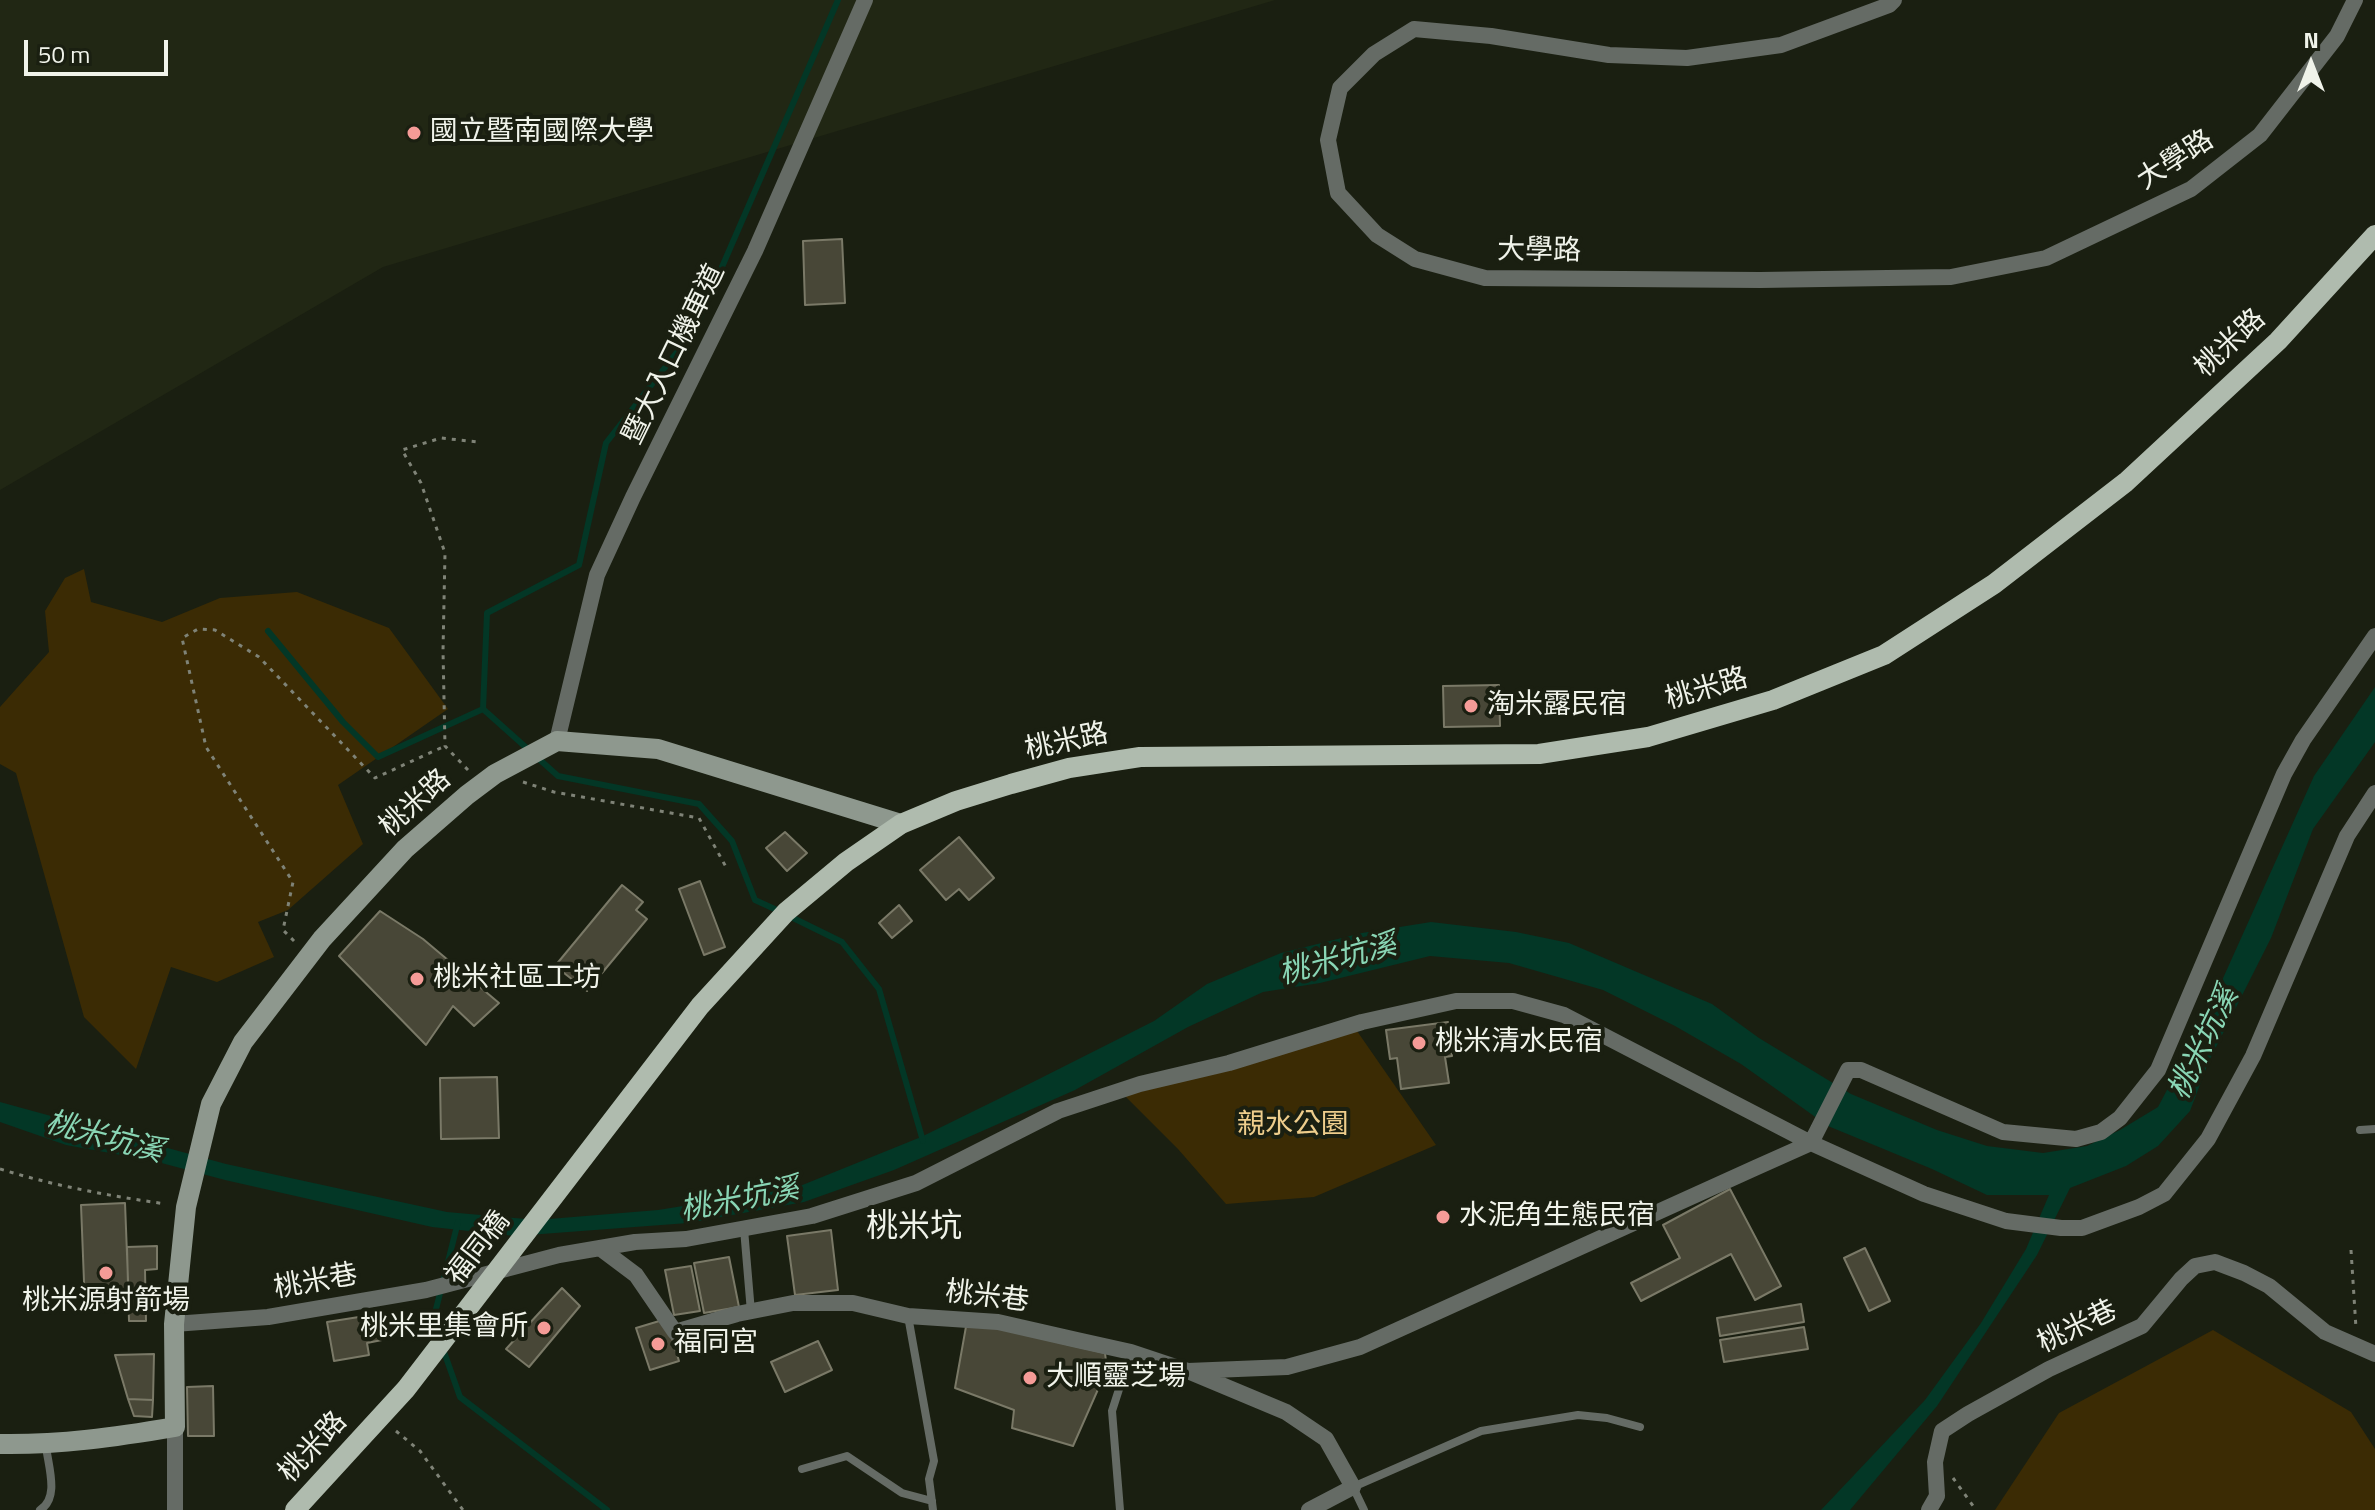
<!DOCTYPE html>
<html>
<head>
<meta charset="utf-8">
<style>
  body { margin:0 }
  #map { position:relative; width:2375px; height:1510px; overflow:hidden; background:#1a1f11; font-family:"Titillium Web",sans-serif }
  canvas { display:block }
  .north { position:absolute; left:2271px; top:24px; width:80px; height:80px; -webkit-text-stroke:6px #1a1f11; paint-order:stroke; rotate:0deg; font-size:22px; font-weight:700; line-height:32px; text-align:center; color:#f0f3ea }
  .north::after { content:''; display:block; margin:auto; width:28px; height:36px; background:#f0f3ea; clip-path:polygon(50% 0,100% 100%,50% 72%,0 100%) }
  .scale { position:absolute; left:24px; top:40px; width:144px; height:36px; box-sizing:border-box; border:4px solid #f0f3ea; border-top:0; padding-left:10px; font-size:24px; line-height:28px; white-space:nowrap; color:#f0f3ea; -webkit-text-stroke:6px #1a1f11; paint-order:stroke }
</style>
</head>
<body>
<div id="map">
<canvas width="2375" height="1510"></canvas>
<div class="north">N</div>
<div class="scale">50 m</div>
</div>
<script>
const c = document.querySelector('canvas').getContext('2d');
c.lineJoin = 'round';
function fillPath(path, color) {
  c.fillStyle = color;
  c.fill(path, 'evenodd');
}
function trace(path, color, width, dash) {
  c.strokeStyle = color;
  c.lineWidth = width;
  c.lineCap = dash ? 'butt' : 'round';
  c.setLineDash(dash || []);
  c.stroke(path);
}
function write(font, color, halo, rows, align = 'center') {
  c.font = font + ' "Titillium Web","Noto Sans TC",sans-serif';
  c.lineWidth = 8;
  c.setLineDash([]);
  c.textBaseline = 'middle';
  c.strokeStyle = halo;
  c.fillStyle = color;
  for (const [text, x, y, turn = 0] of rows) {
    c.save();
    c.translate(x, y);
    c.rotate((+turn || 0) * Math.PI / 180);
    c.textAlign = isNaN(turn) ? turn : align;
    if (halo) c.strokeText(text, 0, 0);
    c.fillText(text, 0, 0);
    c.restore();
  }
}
fillPath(new Path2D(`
  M0,0H1275L383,267L0,490Z`), '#212714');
fillPath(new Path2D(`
  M84,569L91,602L162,622L220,598L297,592L389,628L448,709L338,785L363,844L288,910L258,922L274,957L217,982L171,967L136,1069L84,1017L16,773L0,764V707L49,652L45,611L65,578Z
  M1357,1031L1436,1145L1314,1197L1226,1204L1178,1149L1123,1094Z
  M2213,1330L2351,1412L2375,1449V1510H1995L2059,1413Z`), '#3b2b04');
fillPath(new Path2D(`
  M2375,687V742L2313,829L2271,938L2209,1061L2190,1111L2158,1146L2126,1166L2070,1188L2037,1255L1937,1406L1850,1510H1821L1925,1400L1981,1323L2026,1249L2049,1195H1987L1932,1169L1828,1126L1741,1064L1675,1026L1603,990L1509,963L1430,956L1320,983L1263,992L1188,1027L1075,1090L894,1170L804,1202L688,1223L515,1236L432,1227L225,1180L154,1161L66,1145L0,1122V1102L226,1164L447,1212L537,1220L658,1210L795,1188L921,1137L1033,1082L1154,1021L1207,984L1281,953L1362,933L1431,922L1516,932L1569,943L1712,1004L1759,1038L1851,1094L1937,1130L1987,1146L2043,1153L2087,1146L2120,1130L2158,1107L2206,1016L2314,776Z`), '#033726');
trace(new Path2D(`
  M268,631L343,722L378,757L483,709
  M779,911L755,900L732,841L699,804L558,776L483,709L487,613L579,565L606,443L695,329L838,0
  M789,916L842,942L879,989L923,1141
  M439,1338L433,1321L458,1222
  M443,1349L460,1397L607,1510`), '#033726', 6);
const building = new Path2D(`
  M842,239L845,303L805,305L803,241Z
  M1499,685L1500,726L1444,727L1443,686Z
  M785,832L807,853L787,871L766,848Z
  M959,837L994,878L969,900L959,889L946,900L920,870Z
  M700,881L725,947L704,955L679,889Z
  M622,885L643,902L636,910L647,919L587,991L555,966Z
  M899,905L912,921L892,938L879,923Z
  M380,911L423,939L499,1003L474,1026L453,1006L426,1045L339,956Z
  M1448,1022L1452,1056L1445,1057L1449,1083L1401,1089L1397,1058L1390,1059L1386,1030Z
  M497,1077L499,1138L441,1139L440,1078Z
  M1730,1189L1781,1286L1755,1300L1731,1254L1641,1301L1631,1283L1680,1258L1663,1225Z
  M125,1203L129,1305L85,1307L81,1205Z
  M831,1230L838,1290L795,1295L787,1236Z
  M157,1246V1269L145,1270L146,1321H129L127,1247Z
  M1865,1248L1890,1301L1869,1311L1844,1258Z
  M729,1257L739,1307L704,1313L694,1263Z
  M691,1266L700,1311L674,1315L665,1270Z
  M562,1288L580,1306L529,1367L506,1349Z
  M1801,1304L1804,1322L1720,1336L1717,1318Z
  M378,1314L382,1340L367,1343L369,1355L334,1361L327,1322Z
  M666,1319L679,1361L650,1370L636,1328Z
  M967,1321L1105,1353L1107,1369L1073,1446L1012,1428L1014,1410L955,1388Z
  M1804,1327L1808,1349L1724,1362L1720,1340Z
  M818,1341L832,1370L785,1392L771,1362Z
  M154,1354L153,1400L128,1399L115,1355Z
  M213,1386L214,1436H188L187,1387Z
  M128,1399L153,1400L152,1417L134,1416Z`);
fillPath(building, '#484737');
trace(building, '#7a7967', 2);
trace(new Path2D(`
  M468,770L445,746L443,651L445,553L421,483L402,450L441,438L478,442
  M523,782L554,792L699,818L726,867
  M294,941L283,930L293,882L206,747L182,638L198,629L215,630L259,657L375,778L445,746
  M0,1169C55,1186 110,1196 166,1204
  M2351,1250L2356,1328
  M396,1431L420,1451L463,1510
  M1953,1478L1976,1510`), '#7f8377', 3, [4, 6]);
trace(new Path2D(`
  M2360,1130L2375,1129
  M744,1229L751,1312
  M908,1316L934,1461L929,1479L933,1510
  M802,1469L847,1456L902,1493L932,1501
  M40,1510C60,1498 48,1466 46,1446
  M1120,1510L1112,1411L1131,1352
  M1364,1510L1353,1487L1481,1431L1578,1415L1607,1418L1640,1427`), '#656b65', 8);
trace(new Path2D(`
  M1894,0L1889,5L1781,45L1687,58L1609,55L1491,36L1414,29L1374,54L1340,88L1328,140L1338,193L1377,235L1415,259L1485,278L1760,280L1951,277L2046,258L2191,189L2260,135L2337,36L2355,0
  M557,741L597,575L633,497L755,251L865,0
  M600,1248L636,1275L675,1332L737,1314L793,1303H853L908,1316L998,1322L1077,1340L1131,1352L1188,1371L1286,1412L1326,1439L1353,1487L1309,1510
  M174,1324L268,1317L426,1290L559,1255L635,1242L686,1239L812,1216L916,1183L1058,1111L1140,1084L1229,1063L1362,1022L1456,1001H1513L1564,1015L1811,1143L1924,1194L2006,1221L2061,1228H2082L2139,1207L2164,1194L2208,1139L2253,1056L2347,836L2375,793
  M1188,1371L1287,1367L1360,1347L1755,1168L1811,1143L1848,1070H1861L2003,1132L2076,1139L2101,1132L2120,1118L2158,1070L2284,774L2303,740L2375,636
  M175,1510V1427
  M1929,1510L1937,1496L1935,1462L1942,1431L1968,1414L2049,1369L2142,1326L2181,1279L2195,1266L2215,1262L2244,1273L2269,1286L2325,1332L2375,1354`), '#656b65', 16);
trace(new Path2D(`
  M0,1444C60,1445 116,1437 175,1427L174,1324L186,1207L211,1104L243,1042L322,939L405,849L467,795L495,774L557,741L658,749L901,824`), '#8e988e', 20);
trace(new Path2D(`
  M295,1510L406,1389L700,1006L786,912L846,862L901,824L956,801L1011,784L1069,768L1140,757L1539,754L1648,737L1773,700L1884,655L1994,584L2126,482L2278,341L2375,235`), '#afbbae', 20);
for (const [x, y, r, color] of [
  [414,133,8,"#f59b97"],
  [1471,706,8,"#f59b97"],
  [417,979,8,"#f59b97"],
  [1419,1043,8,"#f59b97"],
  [1443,1217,8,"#f59b97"],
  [106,1273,8,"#f59b97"],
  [544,1328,8,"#f59b97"],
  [658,1344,8,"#f59b97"],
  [1030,1378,8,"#f59b97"]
]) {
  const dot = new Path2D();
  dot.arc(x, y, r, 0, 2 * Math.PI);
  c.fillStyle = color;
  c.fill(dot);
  trace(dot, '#1a1f11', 3);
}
write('28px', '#f0f3ea', '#1a1f11', [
  ["國立暨南國際大學",430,133],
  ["淘米露民宿",1487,706],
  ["桃米社區工坊",433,979],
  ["桃米清水民宿",1435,1043],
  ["水泥角生態民宿",1459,1217],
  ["桃米源射箭場",106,1302,"center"],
  ["桃米里集會所",528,1328,"right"],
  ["福同宮",674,1344],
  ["大順靈芝場",1046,1378]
], 'left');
write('28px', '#f0f3ea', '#1a1f11', [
  ["大學路",2176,161,-33],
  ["大學路",1539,252,1],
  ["桃米路",2231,344,-43],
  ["暨大入口機車道",675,355,-64],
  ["桃米路",1707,690,-16],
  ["桃米路",1067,743,-12],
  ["桃米路",416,804,-42],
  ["福同橋",479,1249,-52],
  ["桃米巷",316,1283,-10],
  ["桃米巷",987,1298,7],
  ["桃米巷",2078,1328,-26],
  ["桃米路",314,1448,-47]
]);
write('28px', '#eecd8c', '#1a1f11', [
  ["親水公園",1293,1126]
]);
write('italic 30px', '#89d6b5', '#1a1f11', [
  ["桃米坑溪",1338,961,-15],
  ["桃米坑溪",2205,1044,-64],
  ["桃米坑溪",104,1139,15],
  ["桃米坑溪",740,1201,-11]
]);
write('32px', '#f0f3ea', '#1a1f11', [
  ["桃米坑",914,1228]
]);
</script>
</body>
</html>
